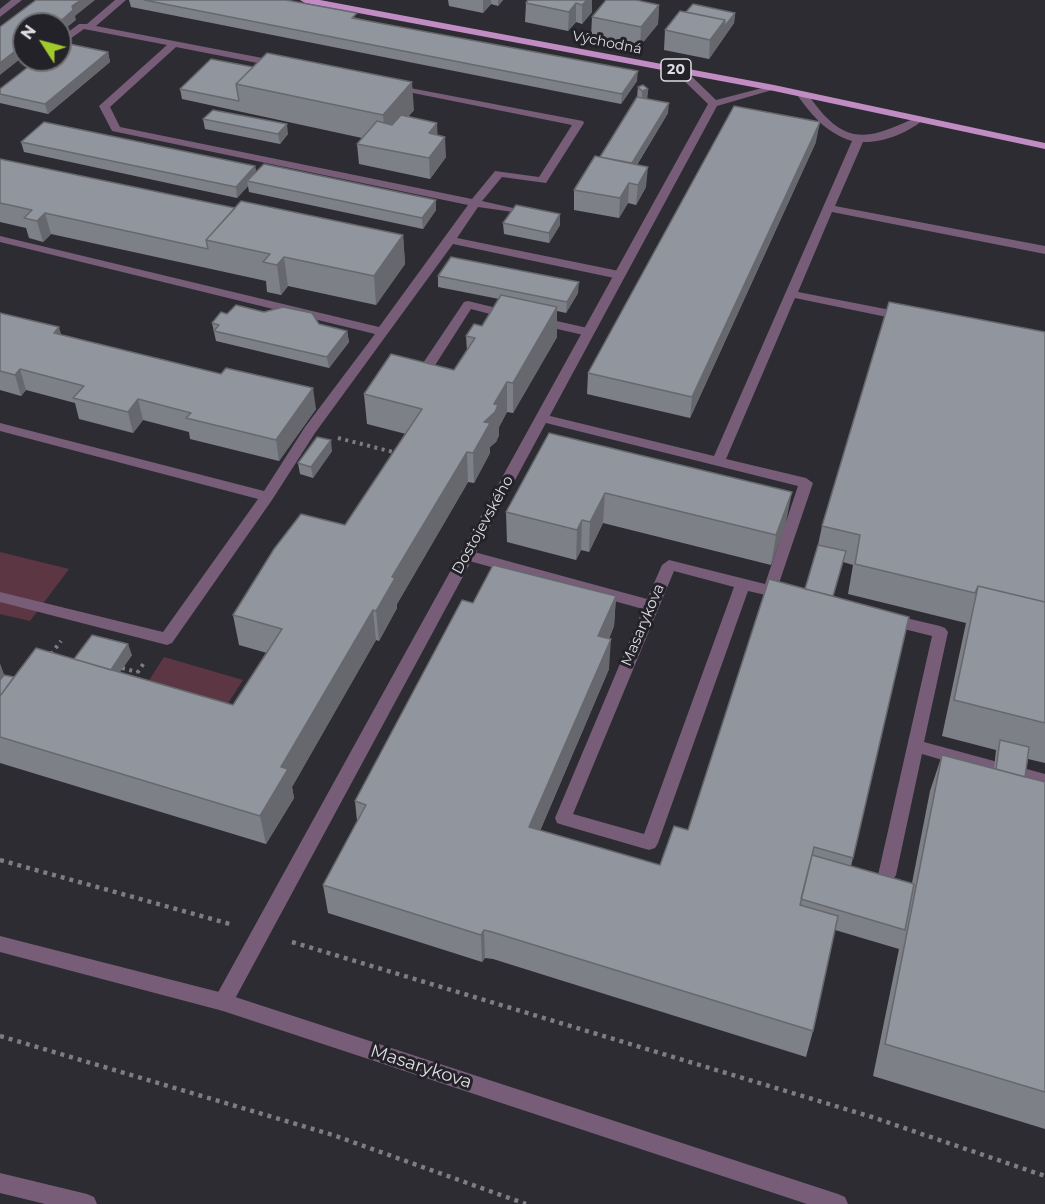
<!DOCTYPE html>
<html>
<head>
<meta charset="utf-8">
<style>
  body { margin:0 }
  #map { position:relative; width:1045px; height:1204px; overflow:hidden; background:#2d2c32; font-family:Montserrat,sans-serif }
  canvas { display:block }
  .north { position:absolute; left:12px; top:12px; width:60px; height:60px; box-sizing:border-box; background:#232228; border:2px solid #6d6d72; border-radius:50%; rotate:306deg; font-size:16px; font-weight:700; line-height:24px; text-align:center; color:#dddde1 }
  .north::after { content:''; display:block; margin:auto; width:21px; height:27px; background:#a0c92b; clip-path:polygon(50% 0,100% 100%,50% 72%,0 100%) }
</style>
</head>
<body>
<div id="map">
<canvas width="1045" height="1204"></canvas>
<div class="north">N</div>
</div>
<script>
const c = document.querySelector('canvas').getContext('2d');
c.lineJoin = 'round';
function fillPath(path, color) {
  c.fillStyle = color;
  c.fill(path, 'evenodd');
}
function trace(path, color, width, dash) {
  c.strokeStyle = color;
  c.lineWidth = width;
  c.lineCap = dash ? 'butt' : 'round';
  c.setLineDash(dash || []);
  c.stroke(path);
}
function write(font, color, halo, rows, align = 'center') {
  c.font = font + ' Montserrat,sans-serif';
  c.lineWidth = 6;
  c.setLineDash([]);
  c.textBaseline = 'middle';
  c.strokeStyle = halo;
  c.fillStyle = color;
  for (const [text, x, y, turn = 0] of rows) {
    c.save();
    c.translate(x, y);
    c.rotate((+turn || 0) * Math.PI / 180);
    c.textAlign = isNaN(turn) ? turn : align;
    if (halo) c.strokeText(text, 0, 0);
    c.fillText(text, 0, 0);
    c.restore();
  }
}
fillPath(new Path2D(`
  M0,552L69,569L30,621L0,614Z
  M164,657L243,680L218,719L139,696Z`), '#5c3743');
trace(new Path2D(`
  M338,438L397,453
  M51,654L61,641
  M122,668L137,672
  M133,679L144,663`), '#7e7d82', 4, [3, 4.5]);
trace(new Path2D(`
  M0,860L230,924
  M292,942L872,1117L1045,1176
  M0,1036L333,1135L526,1204`), '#7e7d82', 4.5, [4, 5]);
fillPath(new Path2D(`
  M11,0H22L0,17V9Z
  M115,0H126L96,26L278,61L283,64L278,67L176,47L110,107L120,127L472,199L495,171L539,177L572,125L393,89L389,88V84L583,121L584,123L546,183L502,177L482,201L513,208V212L478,207L457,238L619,271L625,275L619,279L453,244L315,433L272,500L172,643L167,645L0,602V592L163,632L258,499L0,431V423L264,491L305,427L375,334L0,242V236L379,327L468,205L112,131L99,106L167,45L84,29L60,46V38L79,24H87Z
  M798,92H806C817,107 828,123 845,131C877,146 914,111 924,119C910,132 883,143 863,142L835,206L1045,246V254L832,212L798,292L906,313L912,317L906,321L795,298L726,459L806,478L813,483L775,595L770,596L748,591L658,843L655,848L649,850L563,825L557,823L555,818L643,609L462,559L460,555L467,550L647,599L662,565L669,560L765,584L798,486L542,422L535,418L542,414L714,456L852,141C827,133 813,117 798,96ZM674,571L734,587L644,834L573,814Z
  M468,301L513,312L515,315L509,319L471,309L425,381H415L414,378L415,375L464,302Z
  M539,317L592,329L594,332L588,336L535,324L533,321Z
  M889,614L940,626L945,628L948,632L924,742L994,761L1000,763L1002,768L1000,773L994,775L922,754L896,875L893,880L887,882L881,880L878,875L932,636L884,624L881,620Z
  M1023,768L1045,774V788L1017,780L1015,775L1017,770Z
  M0,1173L87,1194L94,1197L97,1204H45L0,1193Z`), '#775d78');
fillPath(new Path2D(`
  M675,68H683L716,100L774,85L779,88L717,106L230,1008L223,1011L216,1008L214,1002L216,996L708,104L675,72Z`), '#775d78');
fillPath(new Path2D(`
  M0,936L223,993L838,1194L845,1197L848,1204H807L223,1011L0,952Z`), '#775d78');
fillPath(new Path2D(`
  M300,0H320L774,85L1045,143V149L774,91L305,3Z`), '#c18bc3');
fillPath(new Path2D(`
  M129,0H286L357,18L637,81L621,104L131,7Z
  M448,0H503L498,6L491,4L483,13L449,6Z
  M592,0V12L582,24L576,22L568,31L525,22L526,3Z
  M659,5L658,24L640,46L591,36L592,17Z
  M686,12L735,13L734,23L709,59L664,50L665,30Z
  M108,52L110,62L48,114L0,103V89Z
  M211,59L414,110L408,117L437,123V135L446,157L430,179L359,164L357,144L362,138L182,99L180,89Z
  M638,87L648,89L647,99L668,113L637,165L646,187L636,205L628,203L619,218L574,210V190L600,157L637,97Z
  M203,119L288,134L280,144L205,129Z
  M21,142L255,166L256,172L436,200V210L423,229L249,192L248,186L237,198L24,152Z
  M816,142L690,418L587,394L588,373Z
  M0,159L235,208L403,235L405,264L376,305L288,286L281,295L267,292L266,281L51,234L43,242L29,238L26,228L0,222Z
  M503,223L560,225L549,243L504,234Z
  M438,276L578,293L566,313L557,311V337L513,413L507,412L499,427V435L496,442L490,447V453L474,483L468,482L397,604V608L379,641L376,640L292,787L294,798L266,844L0,763V664L4,675L14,677L74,659L132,655L120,672L233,705L267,653L239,645L233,615L345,525L406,434L367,424L364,394L454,370L467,351L466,336L482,326L499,299L438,287Z
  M264,312L347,331L349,342L329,368L216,341L212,323L227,314Z
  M0,313L61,335L316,409L279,461L190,439L189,432L143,420L133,433L79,419L75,403L26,390L21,396L0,390Z
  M1045,332V763L1028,759L1025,777L1045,782V1129L873,1076L899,949L835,930L813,1031L806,1057L493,959L485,958L482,962L328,913L323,885L357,821L355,801L473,603L616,596L614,626L609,639V669L540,831L660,865L688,830L805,589L818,545L822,526ZM843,562L853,565L848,594L966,623L942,736L996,750L994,769L942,755L930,791L912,883L851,866L853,858L833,596Z
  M549,433L786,522L771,565L603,523L589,552L581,550L576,560L507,542L506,512Z
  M332,451L313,478L300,474L298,463Z`), '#7d8087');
fillPath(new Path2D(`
  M81,0H95L75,16L76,20L65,29L60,30V24H50Z
  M483,0H491V4L483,13Z
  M498,0H503L498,6Z
  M587,0H592V12L582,24V5Z
  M576,3V22L568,31L569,12Z
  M659,5L658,24L640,46L641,27Z
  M735,13L734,23L709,59L710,40L725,20Z
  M24,44V56L0,75V63Z
  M108,52L110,62L48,114L45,104Z
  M638,71L637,81L621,104L622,94Z
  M412,82L414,110L385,143L383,115Z
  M648,89L647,100L642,101V91Z
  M669,103L668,113L626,183V172Z
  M820,122L816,142L690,418L692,397Z
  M437,123L438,143L429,133Z
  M287,124L288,134L280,144L278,134Z
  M445,137L446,157L430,179L429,158Z
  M255,166L257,176L247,181L248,186L237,198L236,187Z
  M648,167L646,187L636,205L638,185Z
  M629,183L628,203L619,218L620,198Z
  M436,200V210L423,229L422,218Z
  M45,213L51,234L43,242L37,221Z
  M560,214V225L549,243V233Z
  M403,235L405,264L376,305L374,276Z
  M284,257L288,286L281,295L277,265Z
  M579,282L578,293L566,313L567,302Z
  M557,307V337L513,413V383Z
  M59,327L65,348L54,333Z
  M347,331L349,342L329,368L327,357Z
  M20,369L26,390L21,396L15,375Z
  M507,382V412L499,427V435L496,442L490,447V453L474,483L473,453L484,422Z
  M313,388L316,409L279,461L276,440Z
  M138,399L143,420L133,433L128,412Z
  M331,440L332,451L313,478L311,467Z
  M467,452L468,482L397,604V608L379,641L376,611L392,577Z
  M792,492L786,522L771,565L776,535Z
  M605,493L603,523L589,552L590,522Z
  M582,520L581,550L576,560L577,530Z
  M616,596L614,626L597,666L598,636Z
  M373,610L376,640L292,787L294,798L266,844L260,816L281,767Z
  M611,639L609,669L529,856V827Z
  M128,644L132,655L111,684L108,673Z
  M0,664L8,685L0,697Z
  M484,930L485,958L482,962L481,935Z`), '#66686e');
const building = new Path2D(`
  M36,0H81L72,6L73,10L63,19L53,21L50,24H24V44L0,63V27Z
  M144,0H286L357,13L352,18L638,71L622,94Z
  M528,0H587L582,5L576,3L569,12L526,3Z
  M606,0H636L659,5L641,27L592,17Z
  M693,4L735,13L724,27L725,20L686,12Z
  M680,11L725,20L710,40L665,30Z
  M60,42L108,52L45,104L0,94V89L37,60H60Z
  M267,53L412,82L383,115L236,84Z
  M211,59L253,67L236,84L239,101L180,89Z
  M643,85L648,89L642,91L638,87Z
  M637,97L669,103L632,163L600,157Z
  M734,106L820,122L692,397L588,373Z
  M213,110L287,124L278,134L203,119Z
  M401,115L437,123L429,133L445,137L429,158L357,144L377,121L392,125Z
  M44,122L255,166L236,187L21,142Z
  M595,156L648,167L638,185L629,183L620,198L574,190Z
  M0,159L235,208L206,240L208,249L45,213L37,221L24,218L32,210L0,203Z
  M264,164L436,200L422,218L247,181Z
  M241,201L403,235L374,276L284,257L277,265L263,262L270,254L206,240Z
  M516,205L560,214L549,233L503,223Z
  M451,257L579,282L567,302L438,276Z
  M501,295L557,307L513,383L507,382L494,404L498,405L495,412L484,422L490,423L473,453L467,452L392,577L395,578L376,611L373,610L281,767L288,769L260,816L0,737V696L36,648L233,705L282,629L233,615L274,549L301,514L345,525L422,409L364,394L391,354L454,370L475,338L466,336L474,324L482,326Z
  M889,302L1045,332V602L978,586L975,593L855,564L860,535L822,526Z
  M236,305L264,312L283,307L312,313L319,324L347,331L327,357L214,331L219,325L212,323L221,312L227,314Z
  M0,313L59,327L54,333L221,374L226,368L313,388L276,440L186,418L191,413L138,399L128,412L73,398L84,386L20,369L15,375L0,371Z
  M549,433L792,492L776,535L605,493L590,522L582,520L577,530L506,512Z
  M317,437L331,440L311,467L298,463Z
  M818,545L846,551L833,596L805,589Z
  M493,565L616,596L598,636L611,639L529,827L660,865L674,826L688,830L769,579L909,617L853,858L814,847L800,905L838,916L813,1031L492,932L484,930L481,935L323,885L366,805L355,801L462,600L473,603Z
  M978,586L1045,602V723L954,700Z
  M92,635L128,644L111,670L74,659Z
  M4,675L14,677L0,696V680Z
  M1000,740L1029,747L1025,777L996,769Z
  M942,755L1045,782V1092L885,1044Z
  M812,855L914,884L905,930L801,899Z`);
fillPath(building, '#91959d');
trace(building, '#66686e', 1.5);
write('14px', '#dddde1', '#232228', [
  ["Východná",607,43,11]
]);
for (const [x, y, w] of [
  [676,70,30]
]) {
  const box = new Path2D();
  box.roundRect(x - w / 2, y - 11, w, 22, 4.5);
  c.fillStyle = '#232228';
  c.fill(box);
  trace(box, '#dddde1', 1.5);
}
write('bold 14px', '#dddde1', null, [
  ["20",676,70]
]);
write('15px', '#dddde1', '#232228', [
  ["Dostojevského",483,525,-61],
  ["Masarykova",643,625,-67]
]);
write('18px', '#dddde1', '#232228', [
  ["Masarykova",421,1067,18]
]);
</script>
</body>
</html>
